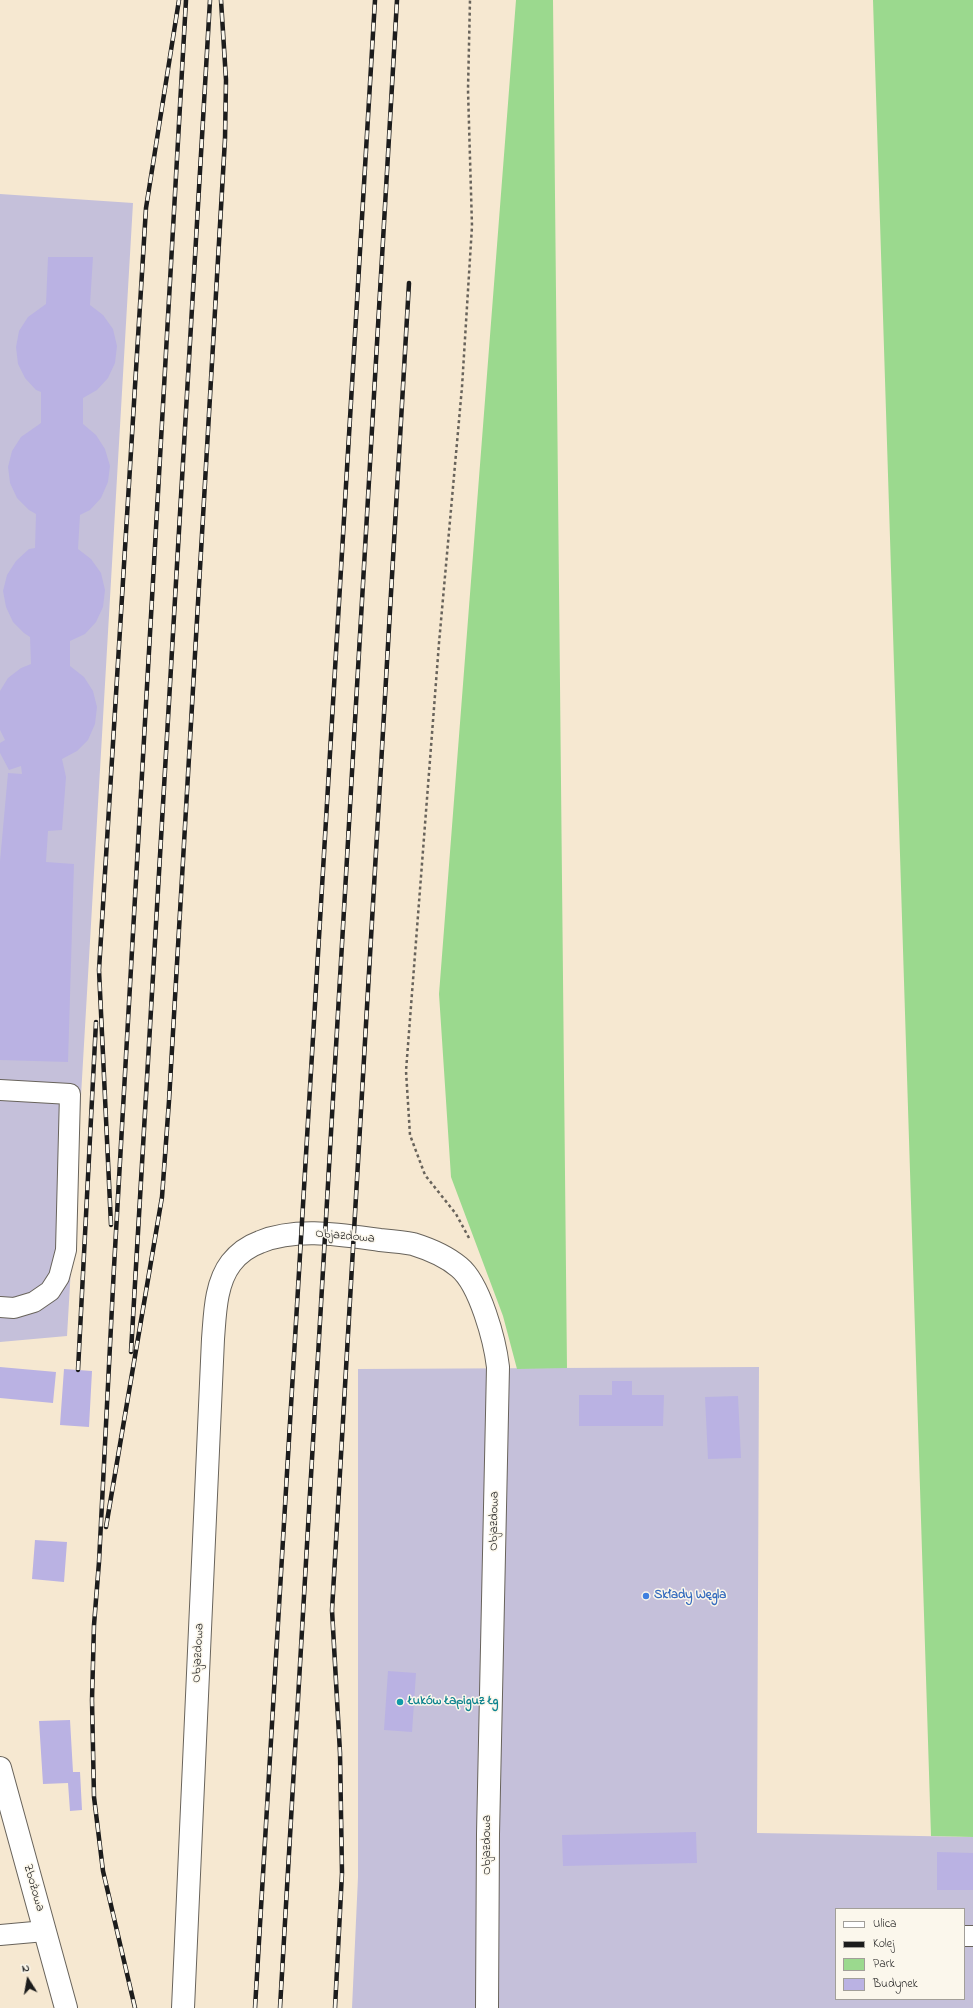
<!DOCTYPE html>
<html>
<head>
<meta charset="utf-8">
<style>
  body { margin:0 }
  #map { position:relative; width:973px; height:2008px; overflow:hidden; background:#f6e8d1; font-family:"Indie Flower",sans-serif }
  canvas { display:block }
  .legend { position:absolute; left:835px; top:1908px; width:130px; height:92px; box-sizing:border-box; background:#fbf7ec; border:1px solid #a29f99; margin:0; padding:5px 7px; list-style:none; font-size:12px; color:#1c1c1c }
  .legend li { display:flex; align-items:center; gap:8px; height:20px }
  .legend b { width:20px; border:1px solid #a29f99 }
  .north { position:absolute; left:8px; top:1960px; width:40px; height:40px; -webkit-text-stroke:3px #fbf7ec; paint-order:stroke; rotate:349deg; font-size:11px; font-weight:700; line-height:16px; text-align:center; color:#1c1c1c }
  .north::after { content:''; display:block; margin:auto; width:14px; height:18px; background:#1c1c1c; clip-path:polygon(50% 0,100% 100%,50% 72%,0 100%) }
</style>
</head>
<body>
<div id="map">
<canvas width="973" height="2008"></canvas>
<ul class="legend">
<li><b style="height:5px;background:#fff"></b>Ulica</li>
<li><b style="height:5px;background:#1c1c1c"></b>Kolej</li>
<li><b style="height:11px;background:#9bd98e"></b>Park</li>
<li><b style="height:11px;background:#bab2e3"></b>Budynek</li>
</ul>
<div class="north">N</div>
</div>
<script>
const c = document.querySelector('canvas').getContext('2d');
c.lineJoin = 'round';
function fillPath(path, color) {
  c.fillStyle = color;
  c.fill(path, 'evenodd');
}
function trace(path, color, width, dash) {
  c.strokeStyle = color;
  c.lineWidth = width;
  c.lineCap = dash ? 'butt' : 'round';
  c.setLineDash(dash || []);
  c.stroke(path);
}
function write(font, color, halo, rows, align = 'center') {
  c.font = font + ' "Indie Flower",sans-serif';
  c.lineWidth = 3;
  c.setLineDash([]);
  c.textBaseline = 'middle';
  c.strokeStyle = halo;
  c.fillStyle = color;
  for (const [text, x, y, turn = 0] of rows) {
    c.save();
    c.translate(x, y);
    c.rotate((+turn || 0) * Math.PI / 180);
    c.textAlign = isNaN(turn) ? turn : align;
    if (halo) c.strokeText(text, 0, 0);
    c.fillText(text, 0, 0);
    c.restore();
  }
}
fillPath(new Path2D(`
  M0,194L133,203L67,1336L0,1342Z
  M759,1367L757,1833L973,1837V2008H352L358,1877V1369ZM836,1909H964V1999H836Z`), '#c5c0da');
fillPath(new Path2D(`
  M516,0H553L567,1368L517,1369L503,1316L451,1177L439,994Z
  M873,0H973V1837L931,1836Z`), '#9bd98e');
fillPath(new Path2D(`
  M48,257H93L90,305L103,315L113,329L117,346L115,363L108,378L97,390L83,398V424L96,435L105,449L110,466L108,482L101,498L90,510L80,515L78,549L91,559L101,573L105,590L103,607L96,622L85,634L70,641V666L84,677L93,691L97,707L95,724L88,740L77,751L62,759L66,777L62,830L48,831L46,862L74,864L68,1062L0,1060V861L8,773L22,774L21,766L9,770L0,753V743L5,740L0,730V691L8,678L21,668L31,664L30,637L24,633L13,622L6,607L3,591L7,575L16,561L29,549L35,548L36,514L29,510L17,498L10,483L8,467L12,451L21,437L41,423V392L36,390L25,378L18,364L16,347L19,331L28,317L46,304Z
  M0,1367L56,1372L53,1403L0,1398Z
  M64,1369L92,1371L89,1427L60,1425Z
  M612,1381H632V1395H664L663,1426H579V1395H612Z
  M738,1396L741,1458L708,1459L705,1397Z
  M35,1540L67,1542L64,1582L32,1579Z
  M388,1671L416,1673L412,1732L384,1730Z
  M70,1720L73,1772H80L82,1810L70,1811L68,1783L43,1784L39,1721Z
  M696,1832L697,1863L563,1866L562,1835Z
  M937,1852L973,1853V1890H937Z`), '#bab2e3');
const service = new Path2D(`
  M0,1090L70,1094L66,1250L59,1277L50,1291L34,1302L14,1308L0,1307
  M0,1935L45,1931
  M964,1936H973`);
const minor = new Path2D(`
  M0,1768L66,2008
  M183,2008L213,1339C215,1315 215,1284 231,1263C238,1254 249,1246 260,1242C297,1227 342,1235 380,1240C391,1241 403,1242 413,1244C429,1249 446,1256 459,1267C480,1284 495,1341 498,1367L488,1834L487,2008`);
trace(service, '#68635b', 22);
trace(minor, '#68635b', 24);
trace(new Path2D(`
  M469,1238L456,1214L425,1175L410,1135L406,1071L439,643L462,387L472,226L468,90L470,0`), '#68635b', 2.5, [3, 3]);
trace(service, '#fff', 20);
trace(minor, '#fff', 22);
const rail = new Path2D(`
  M111,1225L99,970L146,208L179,0
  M131,1352L210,0
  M78,1370L96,1022
  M106,1527L162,1197L169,1101L225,139L226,80L221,0
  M135,2008L103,1871L94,1797L92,1700L94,1625L99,1562L114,1267L186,0
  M255,2008L375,0
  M280,2008L397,0
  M335,2008L342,1873L340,1753L332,1610L409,283`);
trace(rail, '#1c1c1c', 4.5);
trace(rail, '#fbf7ec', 3, [9]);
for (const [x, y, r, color] of [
  [646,1596,4,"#3f7fe0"],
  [400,1702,4,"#0f9aa8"]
]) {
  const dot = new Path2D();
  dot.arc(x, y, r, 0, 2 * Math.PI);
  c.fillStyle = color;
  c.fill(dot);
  trace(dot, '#fbf7ec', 1.5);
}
write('13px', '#1c1c1c', '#fbf7ec', [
  ["Objazdowa",345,1237,5],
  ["Objazdowa",495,1521,-89],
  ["Objazdowa",199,1653,-87],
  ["Objazdowa",488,1845,-90],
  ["Zbożowa",33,1888,74]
]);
write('bold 13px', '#366cbe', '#fbf7ec', [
  ["Składy Węgla",654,1596]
], 'left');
write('bold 13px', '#0d838f', '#fbf7ec', [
  ["Łuków Łapiguz Łg",408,1702]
], 'left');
</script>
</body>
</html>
